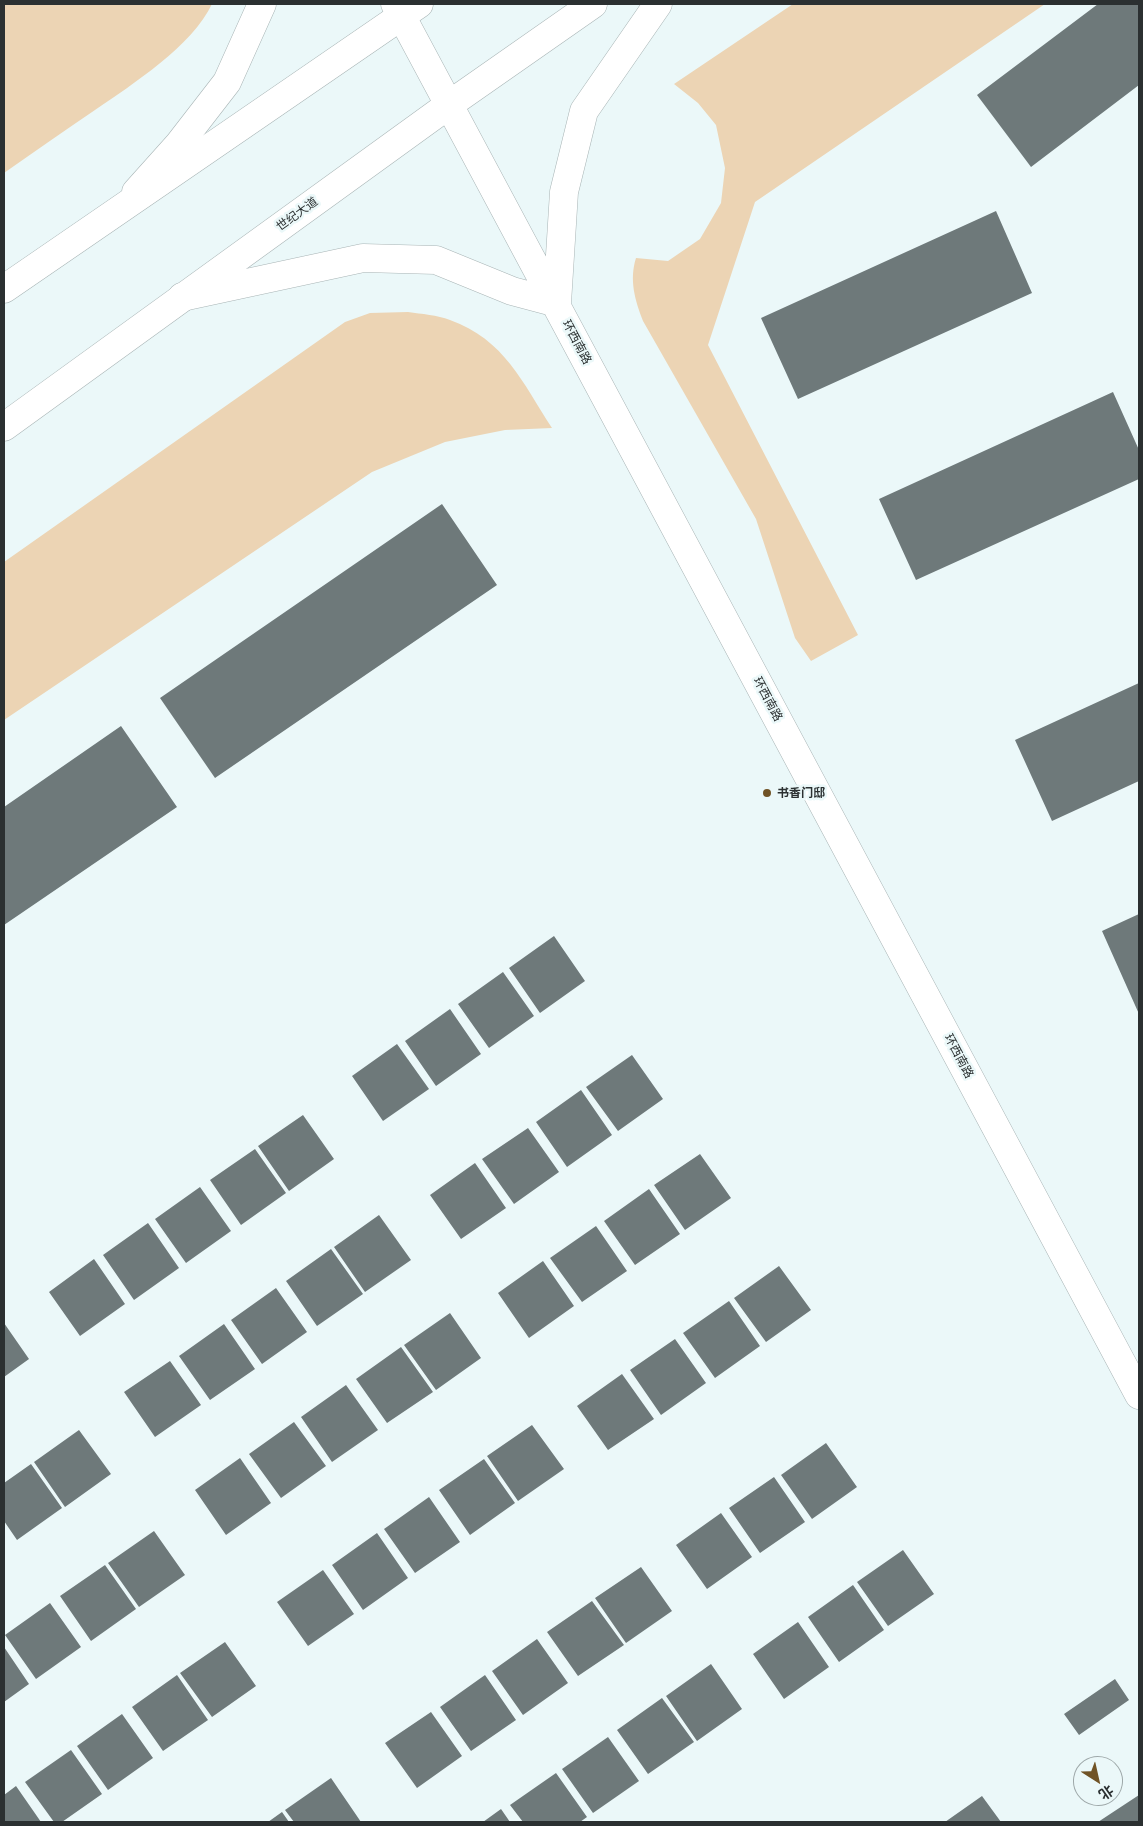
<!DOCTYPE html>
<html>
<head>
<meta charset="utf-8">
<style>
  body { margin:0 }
  #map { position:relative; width:1143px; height:1826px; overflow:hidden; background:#ebf8f9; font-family:Ubuntu,"Noto Sans SC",sans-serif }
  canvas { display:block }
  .frame { position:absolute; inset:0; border:5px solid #2b3031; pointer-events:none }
  .north { position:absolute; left:1073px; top:1756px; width:50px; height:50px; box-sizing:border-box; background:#ebf8f9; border:1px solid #9ea8a9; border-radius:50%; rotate:145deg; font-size:14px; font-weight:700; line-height:20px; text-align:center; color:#2b3031 }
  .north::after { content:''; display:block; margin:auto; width:18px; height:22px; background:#705326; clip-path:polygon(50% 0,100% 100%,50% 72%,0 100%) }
</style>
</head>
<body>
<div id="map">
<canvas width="1143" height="1826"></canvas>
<div class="frame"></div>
<div class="north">北</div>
</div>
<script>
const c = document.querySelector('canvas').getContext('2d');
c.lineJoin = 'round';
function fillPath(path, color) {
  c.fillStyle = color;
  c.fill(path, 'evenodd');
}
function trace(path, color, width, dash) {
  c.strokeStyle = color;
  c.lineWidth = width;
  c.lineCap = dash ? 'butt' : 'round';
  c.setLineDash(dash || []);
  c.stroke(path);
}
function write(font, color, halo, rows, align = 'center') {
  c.font = font + ' Ubuntu,"Noto Sans SC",sans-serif';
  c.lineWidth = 5;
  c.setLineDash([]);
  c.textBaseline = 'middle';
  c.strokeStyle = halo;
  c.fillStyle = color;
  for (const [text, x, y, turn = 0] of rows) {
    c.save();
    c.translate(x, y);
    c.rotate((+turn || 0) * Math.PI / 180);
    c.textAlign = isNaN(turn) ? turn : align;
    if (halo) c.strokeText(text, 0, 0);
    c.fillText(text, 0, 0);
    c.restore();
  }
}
fillPath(new Path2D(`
  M4,4H212C192,46 133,84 95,110C64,131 34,152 4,173Z
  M793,4H1045L755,202L708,345L858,635L811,661L795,638L756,519L643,321C635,300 629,280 636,258L668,261L700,239L721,203L725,168L716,125L698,103L674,84Z
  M408,312C422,314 437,315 450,320C505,340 522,382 552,428L505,430L445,442L372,472L4,720V562L345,322L370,313Z`), '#ecd4b4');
fillPath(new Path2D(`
  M1098,4H1139V85L1031,167L977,95Z
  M996,211L1032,293L798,399L761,318Z
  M1113,392L1139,450V479L916,580L879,499Z
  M442,504L497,585L215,778L160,698Z
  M1139,683V781L1052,821L1015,740Z
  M121,726L177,807L4,925V807Z
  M1139,914V1014L1102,931Z
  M554,936L585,981L540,1013L509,968Z
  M503,972L534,1016L489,1048L458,1004Z
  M450,1009L481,1054L436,1086L405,1041Z
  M397,1044L429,1089L383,1121L352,1076Z
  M632,1055L663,1099L618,1131L586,1087Z
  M581,1090L612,1135L567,1167L536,1122Z
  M303,1115L334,1159L289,1191L258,1146Z
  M528,1128L559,1172L514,1204L482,1159Z
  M255,1149L286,1193L241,1225L210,1180Z
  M700,1154L731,1198L685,1230L654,1185Z
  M475,1163L506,1208L461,1239L430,1195Z
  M200,1187L231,1231L186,1263L155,1219Z
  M649,1189L680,1234L635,1265L604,1221Z
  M379,1215L411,1260L365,1292L334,1247Z
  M148,1223L179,1268L134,1300L103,1255Z
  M596,1226L627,1271L582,1302L550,1258Z
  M331,1249L363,1294L317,1326L286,1281Z
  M94,1259L125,1304L80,1336L49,1292Z
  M543,1261L574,1306L529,1338L498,1293Z
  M779,1266L811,1310L766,1342L734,1298Z
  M276,1288L307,1332L262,1364L231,1320Z
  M729,1301L760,1346L715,1378L683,1333Z
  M450,1313L481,1358L436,1390L404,1345Z
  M4,1323L29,1359L4,1377Z
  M224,1324L255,1369L210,1400L179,1356Z
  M675,1339L706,1383L661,1415L630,1370Z
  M401,1347L433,1392L387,1423L356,1379Z
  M170,1361L201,1405L155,1437L124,1392Z
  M622,1374L654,1419L608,1450L577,1406Z
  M346,1385L378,1430L332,1462L301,1417Z
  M294,1422L326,1466L281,1498L249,1454Z
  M532,1425L564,1469L518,1501L487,1456Z
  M79,1430L111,1474L65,1507L34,1462Z
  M826,1443L857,1487L812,1519L781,1475Z
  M240,1458L271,1503L226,1535L195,1490Z
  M484,1459L515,1503L470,1535L439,1490Z
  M31,1464L62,1508L17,1540L4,1521V1483Z
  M774,1477L805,1522L760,1553L729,1508Z
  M429,1497L460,1542L415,1573L384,1529Z
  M721,1513L752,1557L707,1589L676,1545Z
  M154,1531L185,1575L139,1607L108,1563Z
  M377,1533L408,1578L363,1610L332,1565Z
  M903,1550L934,1594L888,1626L857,1582Z
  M105,1565L136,1609L91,1641L60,1596Z
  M641,1567L672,1611L626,1643L595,1598Z
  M323,1570L354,1614L308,1646L277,1602Z
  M853,1585L884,1630L839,1662L808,1617Z
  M592,1601L624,1645L578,1676L547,1632Z
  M50,1603L81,1647L36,1679L5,1635Z
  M798,1622L829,1667L784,1699L753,1654Z
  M537,1639L568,1683L523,1715L492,1671Z
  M225,1642L256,1686L212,1717L180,1673Z
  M4,1647L29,1684L4,1702Z
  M711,1664L742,1709L697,1741L666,1696Z
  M177,1675L208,1720L163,1751L132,1707Z
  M485,1675L516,1720L471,1751L440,1707Z
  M1115,1679L1129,1700L1079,1735L1064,1714Z
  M662,1698L694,1742L648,1774L617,1730Z
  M431,1712L462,1756L417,1788L385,1743Z
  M122,1714L153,1758L108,1790L77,1746Z
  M608,1737L639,1781L593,1813L562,1769Z
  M71,1750L102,1794L62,1822H54L25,1782Z
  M556,1773L587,1817L580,1822H523L510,1805Z
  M331,1778L361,1822H294L285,1810Z
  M16,1786L41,1822H4V1795Z
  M1139,1795V1822H1098Z
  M982,1796L1001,1822H945Z
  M501,1809L510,1822H483Z
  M282,1812L289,1822H268Z`), '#6e797a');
const tertiary = new Path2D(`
  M395,4L1139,1395
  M136,192L179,144L227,82L262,4
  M182,297L363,258L436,260L512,291L557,303
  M557,303L564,192L584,111L658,4`);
const primary = new Path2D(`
  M4,289L419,4
  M4,427L450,104L593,4`);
trace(tertiary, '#a8b4b5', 29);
trace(primary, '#a8b4b5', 29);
trace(tertiary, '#fff', 28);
trace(primary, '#fff', 28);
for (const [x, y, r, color] of [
  [767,793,5,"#705326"]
]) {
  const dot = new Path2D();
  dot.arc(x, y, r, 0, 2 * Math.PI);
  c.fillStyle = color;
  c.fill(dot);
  trace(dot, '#ebf8f9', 2);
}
write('12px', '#2b3031', '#ebf8f9', [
  ["世纪大道",297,214,-36],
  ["环西南路",577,342,62],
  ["环西南路",768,699,62],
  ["环西南路",959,1056,62]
]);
write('bold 12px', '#2b3031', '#ebf8f9', [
  ["书香门邸",777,793]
], 'left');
</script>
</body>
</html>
